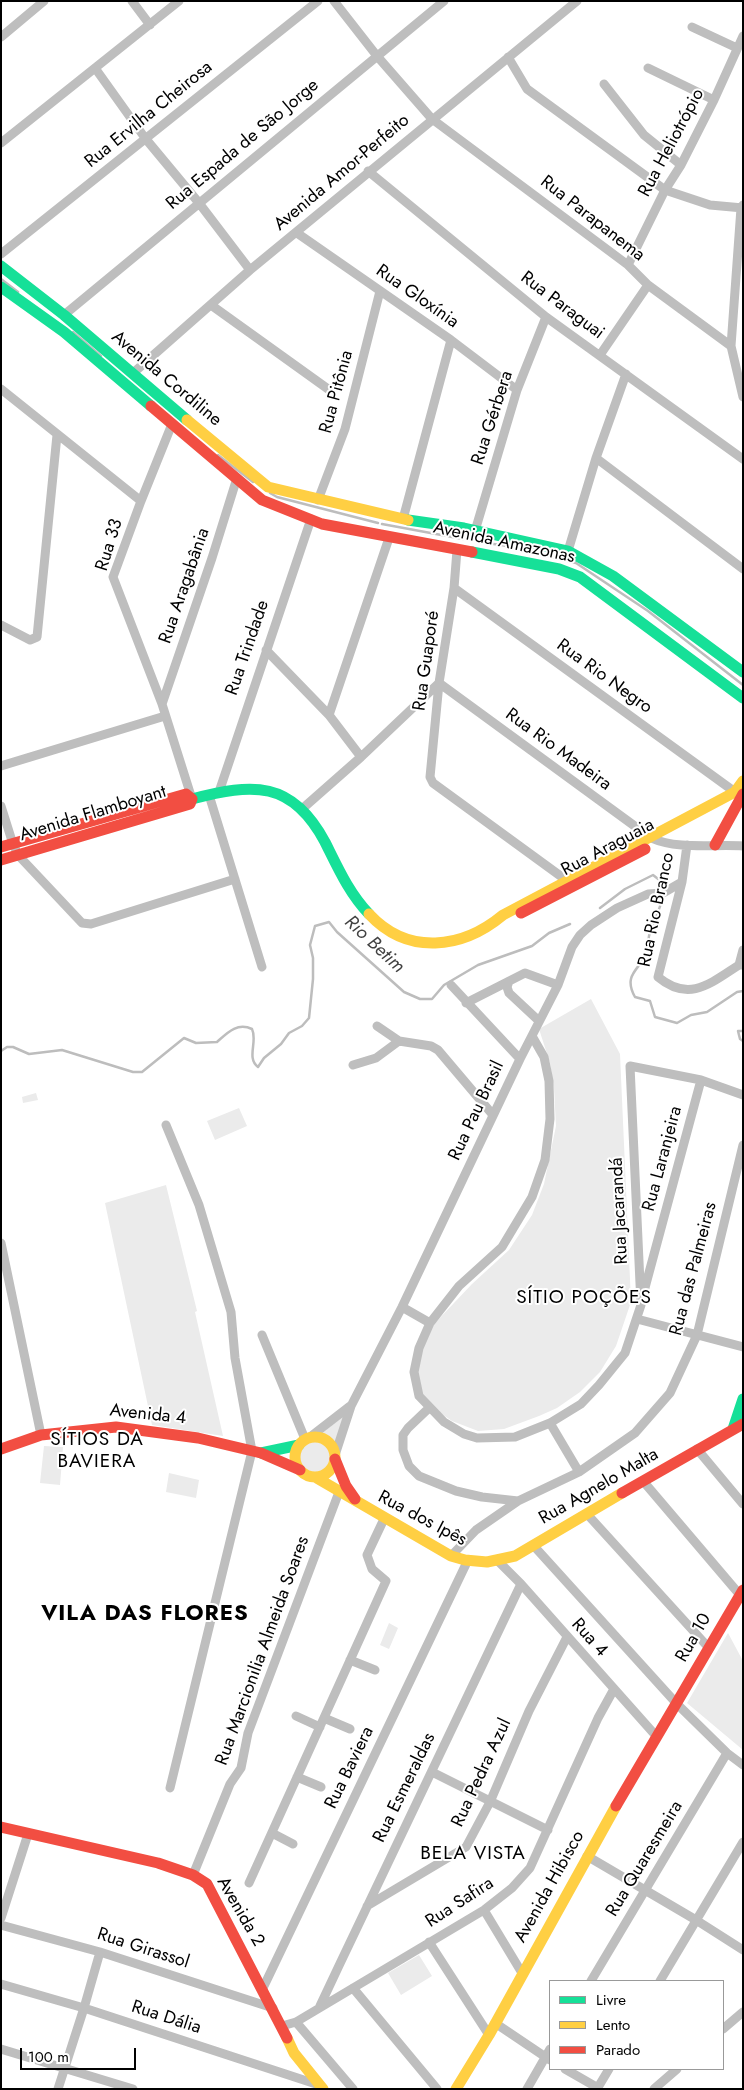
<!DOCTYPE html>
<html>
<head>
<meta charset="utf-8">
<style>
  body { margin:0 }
  #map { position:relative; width:744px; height:2090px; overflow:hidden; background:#fff; font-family:Jost,sans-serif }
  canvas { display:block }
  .frame { position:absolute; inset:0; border:2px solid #000; pointer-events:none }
  .legend { position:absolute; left:549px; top:1980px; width:175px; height:90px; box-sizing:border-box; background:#fff; border:1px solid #999; margin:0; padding:6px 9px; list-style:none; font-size:15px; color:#000 }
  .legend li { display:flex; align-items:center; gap:10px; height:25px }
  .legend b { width:25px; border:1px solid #999 }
  .scale { position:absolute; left:20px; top:2048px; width:116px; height:22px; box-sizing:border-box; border:2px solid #000; border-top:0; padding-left:6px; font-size:15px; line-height:18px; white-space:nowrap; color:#000; -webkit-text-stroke:4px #fff; paint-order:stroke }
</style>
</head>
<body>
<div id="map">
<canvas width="744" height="2090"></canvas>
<div class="frame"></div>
<ul class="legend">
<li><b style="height:6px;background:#16e098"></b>Livre</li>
<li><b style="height:6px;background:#ffcf43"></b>Lento</li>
<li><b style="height:6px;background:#f24e42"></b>Parado</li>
</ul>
<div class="scale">100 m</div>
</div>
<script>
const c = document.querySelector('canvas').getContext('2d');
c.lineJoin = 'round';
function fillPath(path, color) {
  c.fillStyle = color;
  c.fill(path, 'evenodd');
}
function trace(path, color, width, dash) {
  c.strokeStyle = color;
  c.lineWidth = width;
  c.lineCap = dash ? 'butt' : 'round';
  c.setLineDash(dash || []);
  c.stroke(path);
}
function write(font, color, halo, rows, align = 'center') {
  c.font = font + ' Jost,sans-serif';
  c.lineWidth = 4;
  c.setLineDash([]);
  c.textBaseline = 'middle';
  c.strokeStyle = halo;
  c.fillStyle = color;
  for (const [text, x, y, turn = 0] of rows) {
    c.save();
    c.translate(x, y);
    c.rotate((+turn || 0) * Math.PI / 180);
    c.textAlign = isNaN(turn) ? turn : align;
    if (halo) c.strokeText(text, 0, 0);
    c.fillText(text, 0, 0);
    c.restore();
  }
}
fillPath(new Path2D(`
  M591,999L620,1054L631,1302L616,1346L600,1372L580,1392L557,1408L539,1416L504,1429L478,1431L452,1421L439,1412L421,1393L418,1380V1363L423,1344L435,1323L472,1284L509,1250L532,1215L544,1184L556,1126L554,1088L550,1063L539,1029Z
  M36,1093L38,1100L23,1103L22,1097Z
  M239,1108L247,1126L215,1140L207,1121Z
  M166,1185L197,1311L195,1312L223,1436L152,1425L105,1203Z
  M345,1415L336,1444L330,1437L321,1434Z
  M299 1457a16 16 0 1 1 32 0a16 16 0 1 1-32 0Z
  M44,1446L63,1447L60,1485L40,1483Z
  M169,1473L199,1480L196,1498L166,1492Z
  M389,1623L398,1628L389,1649L380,1645Z
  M728,1633L743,1661V1750L687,1703Z
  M419,1955L432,1976L401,1995L388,1973Z`), '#ebebeb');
trace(new Path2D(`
  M1,279L18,292
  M73,332L101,356
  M218,455L253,482
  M270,493L277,497L378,523
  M382,524L463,539
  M479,542L508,546L576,563L648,611L743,685
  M661,903C658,914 652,925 649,936C648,941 649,947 647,952C641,969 622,974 635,997L650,1001L655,1017L677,1023L691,1015L707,1012L737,992L743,991
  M600,908L625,889L653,875L662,882
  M743,1031H738L740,1039L743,1041
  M1,1051L7,1047H13L29,1054L62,1050L133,1072H142L184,1038L196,1043L217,1042C227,1033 237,1022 252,1029C258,1041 246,1058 258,1067L264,1058L281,1044L289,1033L302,1026L309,1018L313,979V958L310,945L315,926L329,922L337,932L404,992L420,999H432L444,985L478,965L532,946L549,933L570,924`), '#bdbdbd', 2.5);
trace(new Path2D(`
  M132,1L150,25
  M334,1L377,56L432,119L628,265L648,285L731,346
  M692,27L737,48
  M1,37L44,1
  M508,57L527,89L665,190L710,205L743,208
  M95,68L145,138L199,203L250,270
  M648,68L714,100
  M604,84L644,135L681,165
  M1,143L179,1
  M368,171L546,317L743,459
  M743,205L741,208L731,346L743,397
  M297,233L451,340L517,390
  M1,254L318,1
  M628,265L665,190L681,165L714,100L743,36
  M211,305L328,389
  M64,315L444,1
  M600,355L648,285
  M132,374L250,270L577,1
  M1,389L141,501
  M172,424L141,501L113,577L162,704L192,799
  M596,458L743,569
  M318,500L345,429L380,291
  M403,519L451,340
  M475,531L517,390L546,317
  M457,550L454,588L439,683L430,777L433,783L566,880
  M568,551L596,458L626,374
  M454,588L735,792
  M1,625L30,640L37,637L57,435
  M266,650L329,715L361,757
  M162,704L212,558L237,478
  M329,715L389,538
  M1,766L165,716
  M219,792L311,519
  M209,795L262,967
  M1,806L12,841L18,855L82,923L91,924L235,879
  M302,809L361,757L439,683L651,838C678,850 714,844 743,846
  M687,845L682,882L658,977C689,1003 711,983 739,965H743
  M739,965L743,950
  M509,981L507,987L509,993L539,1021
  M451,985L520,1059
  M466,1003L525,973L558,985
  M377,1026L399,1041
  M532,1036L544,1057L549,1081L550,1119L545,1160L532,1197L502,1247L459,1286L430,1323L419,1348L414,1372L419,1396L444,1422L464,1434L477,1438L515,1437L550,1423L581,1404L599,1385L625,1353L641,1305L630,1066L701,1080L743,1095
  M353,1065L376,1058L399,1041L431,1046L438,1050L493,1115
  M166,1125L199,1205L231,1312L235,1358L252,1451L170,1788
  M1,1243L41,1435
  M643,1295L701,1080
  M402,1307L430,1323
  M637,1319L743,1347
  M262,1335L305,1439
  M429,1408L408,1428L403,1435V1450L409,1466L419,1476L456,1491L482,1497L518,1501
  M550,1423L579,1472
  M310,1437L350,1406
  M697,1449L743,1504
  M335,1455L351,1406L402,1307L520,1059L558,985L572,947L580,935L591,925L617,908L648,894L663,893L682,882
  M643,1481L740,1595
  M587,1514L708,1647
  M533,1545L677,1704L727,1753L743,1765
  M451,1556L476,1530L518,1501L579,1472L635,1433L670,1393L697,1335L743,1145
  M497,1560L521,1584L657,1737
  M350,1660L375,1670
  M296,1716L320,1727
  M324,1718L350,1729
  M432,1772L548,1830
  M297,1777L321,1787
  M272,1833L293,1844
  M587,1856L696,1920L743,1950
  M193,1875L230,1784L241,1768L248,1733L339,1492
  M249,1883L386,1581L372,1569L367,1555L384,1519
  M367,1906L466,1847L490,1802L529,1711L567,1637
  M484,1910L522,1973
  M1,1918L28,1834
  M1,1925L100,1952L273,2008
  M429,1942L489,2035
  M591,1981L727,1753
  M660,1981L743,1842
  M1,1984L84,2008L319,2085
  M263,1988L467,1562
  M353,1988L437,2089
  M320,2006C386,1865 454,1725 521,1584
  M296,2022L353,2089
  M495,2023L550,2060
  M282,2026L296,2022L484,1910L512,1888L530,1868L598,1718L614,1689
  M723,2029L743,2012
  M1,2049L133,2089
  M565,2069L598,2088
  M58,2089L84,2008L100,1952
  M527,2089L550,2049
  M597,2089L609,2069
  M654,2089L677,2069`), '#bebebe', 9);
trace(new Path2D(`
  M1,266L64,315L187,420
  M1,287L64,332L151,406
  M408,520L464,528L568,551L613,576L743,672
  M472,552L559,569L580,577L743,698
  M192,799C253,783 292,780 325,842C338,868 349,893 369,914
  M733,1429L743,1399
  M261,1453L299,1445`), '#16e098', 11);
trace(new Path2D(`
  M187,420L268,487L408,520
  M369,914C408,956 462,949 503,915L735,792L743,781
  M295 1457a20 20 0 1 1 40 0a20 20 0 1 1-40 0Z
  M315,1477L451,1556L465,1560L487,1562L515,1556L622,1493
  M287,2038L294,2053L323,2089
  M456,2089L489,2035L616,1806`), '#ffcf43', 11);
trace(new Path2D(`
  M151,406L262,500L322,524L472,552
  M715,845L743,794
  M1,847L186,794L192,799L190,804L1,860
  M521,913L645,849
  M1,1449L41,1435L116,1427L198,1438L261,1453L300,1470
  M335,1459L346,1486L355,1499
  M622,1493L743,1424
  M616,1806L743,1590
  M1,1827L158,1863L193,1875L207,1884L287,2038`), '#f24e42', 11);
write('18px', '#000', '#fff', [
  ["Rua Ervilha Cheirosa",149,115,-39],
  ["Rua Heliotrópio",672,143,-62],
  ["Rua Espada de São Jorge",243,145,-40],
  ["Avenida Amor-Perfeito",342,173,-40],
  ["Rua Parapanema",592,219,38],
  ["Rua Gloxínia",417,297,35],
  ["Rua Paraguai",562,306,37],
  ["Avenida Cordiline",166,379,40],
  ["Rua Pitônia",337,392,-75],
  ["Rua Gérbera",493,418,-72],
  ["Avenida Amazonas",504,543,12],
  ["Rua 33",110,545,-73],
  ["Rua Aragabânia",185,586,-71],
  ["Rua Trindade",248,648,-71],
  ["Rua Guaporé",427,661,-82],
  ["Rua Rio Negro",604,677,36],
  ["Rua Rio Madeira",558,750,36],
  ["Avenida Flamboyant",93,814,-17],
  ["Rua Araguaia",608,848,-28],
  ["Rua Rio Branco",657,910,-78],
  ["Rua Pau Brasil",477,1111,-65],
  ["Rua Laranjeira",663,1159,-75],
  ["Rua Jacarandá",620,1211,-93],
  ["Rua das Palmeiras",694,1269,-75],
  ["Avenida 4",148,1415,6],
  ["Rua Agnelo Malta",599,1487,-30],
  ["Rua dos Ipês",422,1519,28],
  ["Rua 4",589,1638,48],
  ["Rua 10",694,1638,-60],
  ["Rua Marcionilia Almeida Soares",263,1651,-70],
  ["Rua Baviera",350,1768,-64],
  ["Rua Pedra Azul",482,1773,-65],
  ["Rua Esmeraldas",405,1788,-64],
  ["Rua Quaresmeira",645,1859,-59],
  ["Avenida Hibisco",550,1887,-61],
  ["Rua Safira",460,1903,-33],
  ["Avenida 2",240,1912,60],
  ["Rua Girassol",143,1949,18],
  ["Rua Dália",166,2018,18]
]);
write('italic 19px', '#424242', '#fff', [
  ["Rio Betim",374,945,43]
]);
c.letterSpacing = '1px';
write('19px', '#000', '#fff', [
  ["SÍTIO POÇÕES",584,1298],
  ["SÍTIOS DA",97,1440],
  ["BAVIERA",97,1462],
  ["BELA VISTA",473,1854]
]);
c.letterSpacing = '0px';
c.letterSpacing = '1px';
write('bold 22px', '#000', '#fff', [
  ["VILA DAS FLORES",145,1615]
]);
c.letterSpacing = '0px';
</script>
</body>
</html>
